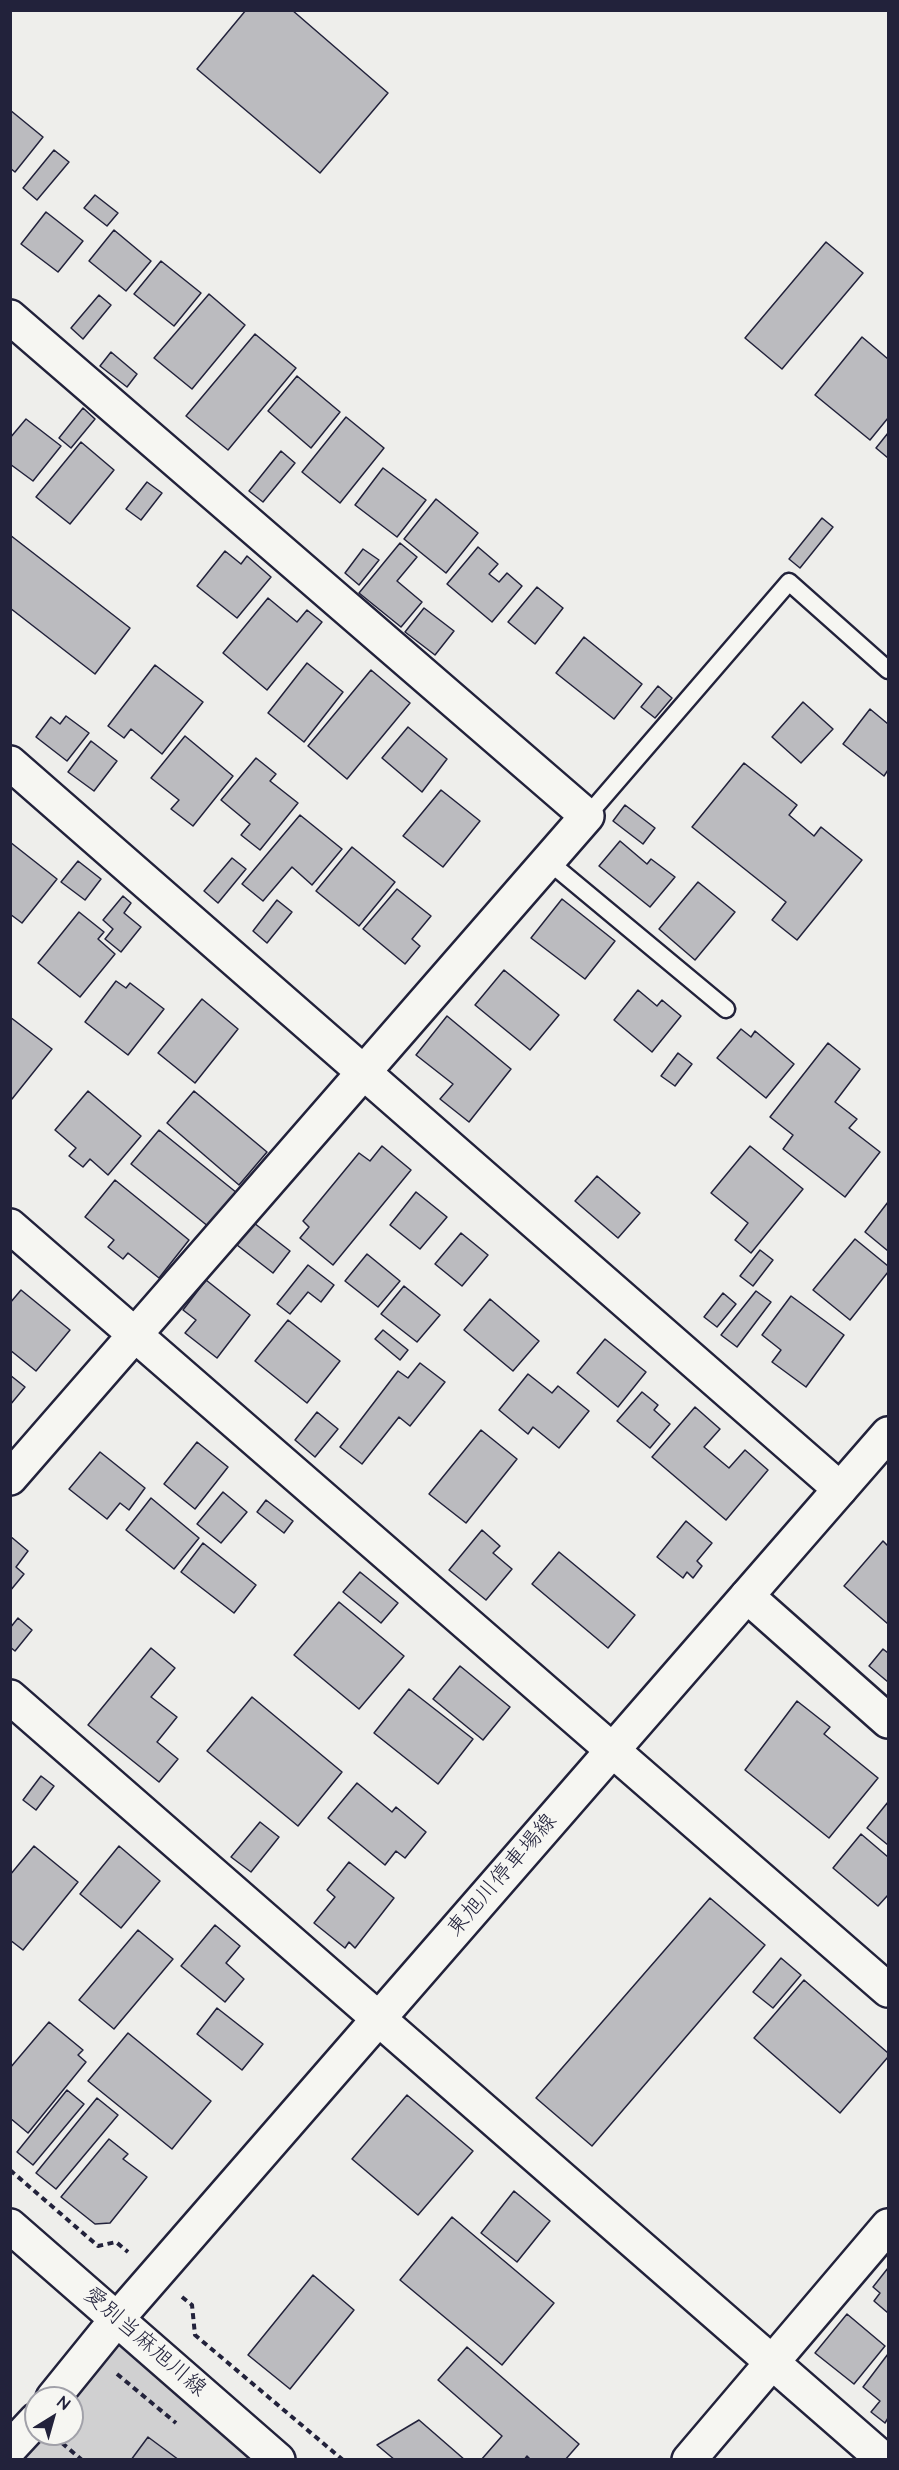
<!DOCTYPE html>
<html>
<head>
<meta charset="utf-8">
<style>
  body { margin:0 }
  #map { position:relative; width:899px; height:2470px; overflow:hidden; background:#eeeeeb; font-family:"Architects Daughter",sans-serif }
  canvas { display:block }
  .frame { position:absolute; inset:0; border:12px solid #22223b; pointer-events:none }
  .north { position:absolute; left:24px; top:2386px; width:60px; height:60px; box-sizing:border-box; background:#f6f6f2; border:2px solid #a1a1a9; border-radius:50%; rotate:37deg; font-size:16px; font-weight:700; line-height:24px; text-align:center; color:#22223b }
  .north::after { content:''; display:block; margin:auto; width:21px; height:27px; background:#22223b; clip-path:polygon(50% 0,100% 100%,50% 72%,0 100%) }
</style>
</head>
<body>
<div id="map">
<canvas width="899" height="2470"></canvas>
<div class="frame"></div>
<div class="north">N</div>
</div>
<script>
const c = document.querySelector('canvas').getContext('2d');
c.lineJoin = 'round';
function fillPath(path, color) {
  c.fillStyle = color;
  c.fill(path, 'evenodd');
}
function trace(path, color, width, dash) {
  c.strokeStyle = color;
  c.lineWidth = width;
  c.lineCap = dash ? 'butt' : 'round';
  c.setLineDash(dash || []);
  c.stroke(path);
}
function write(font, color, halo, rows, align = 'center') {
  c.font = font + ' "Architects Daughter","Klee One",sans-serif';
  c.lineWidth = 5;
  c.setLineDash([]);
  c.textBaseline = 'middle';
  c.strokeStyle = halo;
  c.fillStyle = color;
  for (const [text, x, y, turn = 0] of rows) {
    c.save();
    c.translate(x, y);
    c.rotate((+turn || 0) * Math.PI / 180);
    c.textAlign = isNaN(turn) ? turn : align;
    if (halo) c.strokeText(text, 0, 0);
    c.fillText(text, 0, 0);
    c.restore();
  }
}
fillPath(new Path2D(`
  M117,2319L278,2460H11L36,2434H72V2398Z`), '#d0d0d1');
const building = new Path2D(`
  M246,10H292L388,93L320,173L197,69Z
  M10,110L43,137L15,172L10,168Z
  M54,150L69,162L37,200L23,188Z
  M95,195L118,213L107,226L84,208Z
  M46,212L83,241L58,272L21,244Z
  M114,230L151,261L126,291L89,261Z
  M826,242L863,273L782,369L745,338Z
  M161,261L201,293L174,326L134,294Z
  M209,294L245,325L192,389L154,358Z
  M99,295L111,305L83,339L71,328Z
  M255,334L296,368L228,450L186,416Z
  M862,337L888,359V418L870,440L815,395Z
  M111,352L137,374L127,387L100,366Z
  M297,376L340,412L311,448L268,411Z
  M83,408L95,419L71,448L59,438Z
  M346,417L384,448L340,503L302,472Z
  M26,419L61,446L33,481L10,464V438Z
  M888,433V458L876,448Z
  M81,442L114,470L70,524L36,497Z
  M281,451L295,463L263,502L249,491Z
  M383,468L426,500L397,537L355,505Z
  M147,482L162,493L141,520L126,509Z
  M436,499L478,533L446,573L404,539Z
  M822,518L833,527L800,568L789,559Z
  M10,535L130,628L95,674L10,608Z
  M400,543L417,557L397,581L422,602L401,627L359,593Z
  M478,547L498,564L489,574L499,582L507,573L522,586L492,622L447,584Z
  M363,549L379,560L359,585L345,573Z
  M225,551L241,564L247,556L271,577L237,618L197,586Z
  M537,587L563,608L535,644L508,622Z
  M268,598L297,622L307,610L322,622L267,690L223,653Z
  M424,608L454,631L435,655L405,632Z
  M584,637L642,684L614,719L556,673Z
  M307,663L343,692L304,742L268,713Z
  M155,665L203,702L162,754L131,729L124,738L108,726Z
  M371,670L410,703L347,779L308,746Z
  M658,686L672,698L655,718L641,707Z
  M803,702L833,729L801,763L772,737Z
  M870,709L888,724V770L884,776L843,744Z
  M66,716L89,733L67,761L36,737L51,717L60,724Z
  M408,727L447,759L422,792L382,758Z
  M185,736L233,776L193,826L171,809L179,800L151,778Z
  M91,741L117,761L94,791L68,772Z
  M256,758L276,774L270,781L298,803L260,850L241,835L250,824L221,800Z
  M744,763L797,805L789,815L814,836L821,827L862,860L797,940L772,920L786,902L692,827Z
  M441,790L480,821L443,867L403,836Z
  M625,805L655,828L643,844L613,821Z
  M300,815L342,849L312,885L292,867L263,901L242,884Z
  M620,841L647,864L651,859L675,877L650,907L599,866Z
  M10,842L57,879L22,923L10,914Z
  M352,847L395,882L359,926L316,891Z
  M232,858L246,869L218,903L204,891Z
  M78,861L101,879L85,900L61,882Z
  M698,882L735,912L695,960L659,929Z
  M397,889L431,916L412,939L420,946L405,964L363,929Z
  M123,896L131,903L124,913L141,927L121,952L105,939L113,929L103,920Z
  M562,899L615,941L585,979L531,938Z
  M277,900L292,912L267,943L253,931Z
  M79,912L104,932L98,939L115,954L80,997L38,963Z
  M504,970L559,1015L530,1050L475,1005Z
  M116,981L126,988L130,983L164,1009L128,1055L85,1022Z
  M638,990L657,1006L662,1000L681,1016L652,1052L614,1020Z
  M202,999L238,1029L195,1083L158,1053Z
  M447,1016L511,1069L469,1122L440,1099L453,1084L416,1055Z
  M10,1017L52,1049L12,1099L10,1098Z
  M741,1029L751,1037L755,1031L794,1064L766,1098L717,1058Z
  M828,1043L860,1069L835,1102L857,1119L849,1128L880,1152L845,1197L783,1149L793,1135L770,1117Z
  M678,1053L692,1064L675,1086L661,1076Z
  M88,1091L141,1136L108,1175L90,1159L83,1167L69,1156L76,1148L55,1130Z
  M194,1091L267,1152L239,1185L167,1123Z
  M159,1130L237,1193L209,1227L131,1164Z
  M382,1146L411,1170L333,1265L300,1238L309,1227L303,1221L359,1153L370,1161Z
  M750,1146L803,1189L751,1253L735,1240L748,1223L711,1193Z
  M597,1176L640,1213L618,1238L575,1201Z
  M115,1180L189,1240L159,1278L128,1253L123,1259L108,1247L114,1240L85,1217Z
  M416,1192L447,1217L420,1249L390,1225Z
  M888,1202V1251L865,1232Z
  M254,1223L290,1251L273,1273L237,1245Z
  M461,1233L488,1255L462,1286L435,1264Z
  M855,1239L888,1266V1272L850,1320L813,1290Z
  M760,1250L773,1260L753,1286L740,1276Z
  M367,1254L400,1281L378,1307L345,1281Z
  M308,1265L334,1285L321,1302L308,1292L290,1314L277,1304Z
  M206,1280L250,1315L217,1358L185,1333L196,1320L183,1310Z
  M404,1286L440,1315L417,1342L381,1314Z
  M21,1290L70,1330L36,1371L10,1350V1303Z
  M756,1291L771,1302L737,1347L721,1335Z
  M723,1293L736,1304L717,1327L704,1317Z
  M791,1296L844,1335L806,1387L772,1362L781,1350L762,1335Z
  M490,1299L539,1341L513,1371L464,1330Z
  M288,1320L340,1361L307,1403L255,1361Z
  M383,1330L408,1350L400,1360L375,1339Z
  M605,1339L646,1372L618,1407L577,1373Z
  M420,1363L445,1382L410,1426L399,1417L362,1464L340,1447L398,1371L408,1378Z
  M528,1374L552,1393L558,1386L589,1411L559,1448L533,1427L528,1434L499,1410Z
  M10,1375L25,1387L10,1405Z
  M642,1392L658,1405L654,1410L670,1424L650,1448L617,1421Z
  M695,1407L720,1429L704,1447L729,1468L745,1450L768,1470L726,1520L652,1457Z
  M317,1412L338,1429L315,1457L295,1440Z
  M481,1430L517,1459L466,1523L429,1494Z
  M197,1442L228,1467L195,1509L164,1484Z
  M100,1452L145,1488L129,1510L120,1503L107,1519L69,1489Z
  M223,1492L247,1512L221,1543L197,1524Z
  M151,1498L199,1538L174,1569L126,1530Z
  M266,1500L293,1521L284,1533L257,1512Z
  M686,1521L712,1543L697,1561L702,1566L693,1578L687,1572L683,1578L657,1557Z
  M482,1530L500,1546L493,1553L512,1569L486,1600L449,1570Z
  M10,1536L28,1551L16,1567L24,1574L10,1591Z
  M883,1541L888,1546V1624L844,1586Z
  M203,1543L256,1585L234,1613L181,1572Z
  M559,1552L635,1615L608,1648L532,1584Z
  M360,1572L398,1603L381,1623L343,1592Z
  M339,1602L404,1656L359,1709L294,1655Z
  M18,1618L32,1630L15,1651L10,1647V1628Z
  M151,1648L175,1668L151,1697L177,1717L157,1742L178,1759L159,1782L88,1725Z
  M883,1649L888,1653V1682L869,1666Z
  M460,1666L510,1707L483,1740L433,1699Z
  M409,1689L473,1739L438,1784L374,1733Z
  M252,1697L342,1772L298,1826L207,1751Z
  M797,1701L830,1727L824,1734L878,1778L829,1838L745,1770Z
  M41,1776L54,1786L36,1810L23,1800Z
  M357,1783L392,1812L396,1807L426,1832L405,1858L396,1851L385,1865L328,1818Z
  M888,1802V1845L867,1828Z
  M260,1822L279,1837L251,1872L231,1857Z
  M861,1834L888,1857V1895L878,1906L833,1868Z
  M34,1846L78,1882L23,1950L10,1940V1875Z
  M119,1846L160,1881L121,1928L80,1894Z
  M349,1862L394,1898L355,1948L349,1942L345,1948L314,1923L335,1897L327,1890Z
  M710,1898L765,1945L592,2146L536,2098Z
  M215,1925L240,1946L226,1963L244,1979L225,2002L181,1966Z
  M138,1930L173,1959L114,2029L79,2000Z
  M781,1958L801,1975L773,2008L753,1992Z
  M804,1980L888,2053V2057L840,2113L754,2038Z
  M217,2008L263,2044L242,2070L197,2034Z
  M49,2022L83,2050L78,2055L86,2062L28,2133L10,2118V2068Z
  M128,2033L211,2101L172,2149L88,2081Z
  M67,2090L84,2104L33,2165L17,2152Z
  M407,2095L473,2151L418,2215L352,2159Z
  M97,2098L118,2115L56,2189L36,2173Z
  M109,2139L128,2154L123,2159L147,2177L110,2223L95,2224L61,2197Z
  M514,2191L550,2221L517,2262L481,2233Z
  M452,2217L554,2303L502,2365L400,2280Z
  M888,2268V2313L874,2301L880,2293L873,2287Z
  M313,2275L354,2310L290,2389L248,2355Z
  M847,2314L885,2346L854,2384L815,2353Z
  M467,2347L579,2444L565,2460H531L527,2456L524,2460H481L502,2436L438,2380Z
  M888,2354V2418L885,2423L871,2412L880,2401L863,2387Z
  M419,2420L465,2460H395L377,2445Z
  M148,2437L179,2460H131Z`);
fillPath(building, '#bbbbbf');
trace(building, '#22223b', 1.5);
const lane = new Path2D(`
  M587,816L789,582L888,670
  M548,861L726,1009`);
const street = new Path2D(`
  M10,317L587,816L10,1478
  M10,763L840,1489
  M10,1226L888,1990
  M747,1596L888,1721
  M10,1697L884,2460
  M53,2398L117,2319
  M10,2448L36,2420
  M689,2460L888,2226`);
const secondary = new Path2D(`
  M117,2319L888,1434`);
const primary = new Path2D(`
  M10,2226L278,2460`);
trace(lane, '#22223b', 21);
trace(street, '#22223b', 38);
trace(secondary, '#22223b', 38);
trace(primary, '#22223b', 38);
trace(new Path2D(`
  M10,2170L98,2246L116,2242L128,2252
  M182,2297L192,2305L195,2335L343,2460
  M117,2374L176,2423
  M62,2443L82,2460`), '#22223b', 4, [6, 4.5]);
trace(lane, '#f6f6f2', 16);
trace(street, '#f6f6f2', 33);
trace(secondary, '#f6f6f2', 33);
trace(primary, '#f6f6f2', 33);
write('22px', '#22223b', '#f6f6f2', [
  ["東旭川停車場線",503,1876,-49],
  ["愛別当麻旭川線",144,2343,41]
]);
</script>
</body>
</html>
